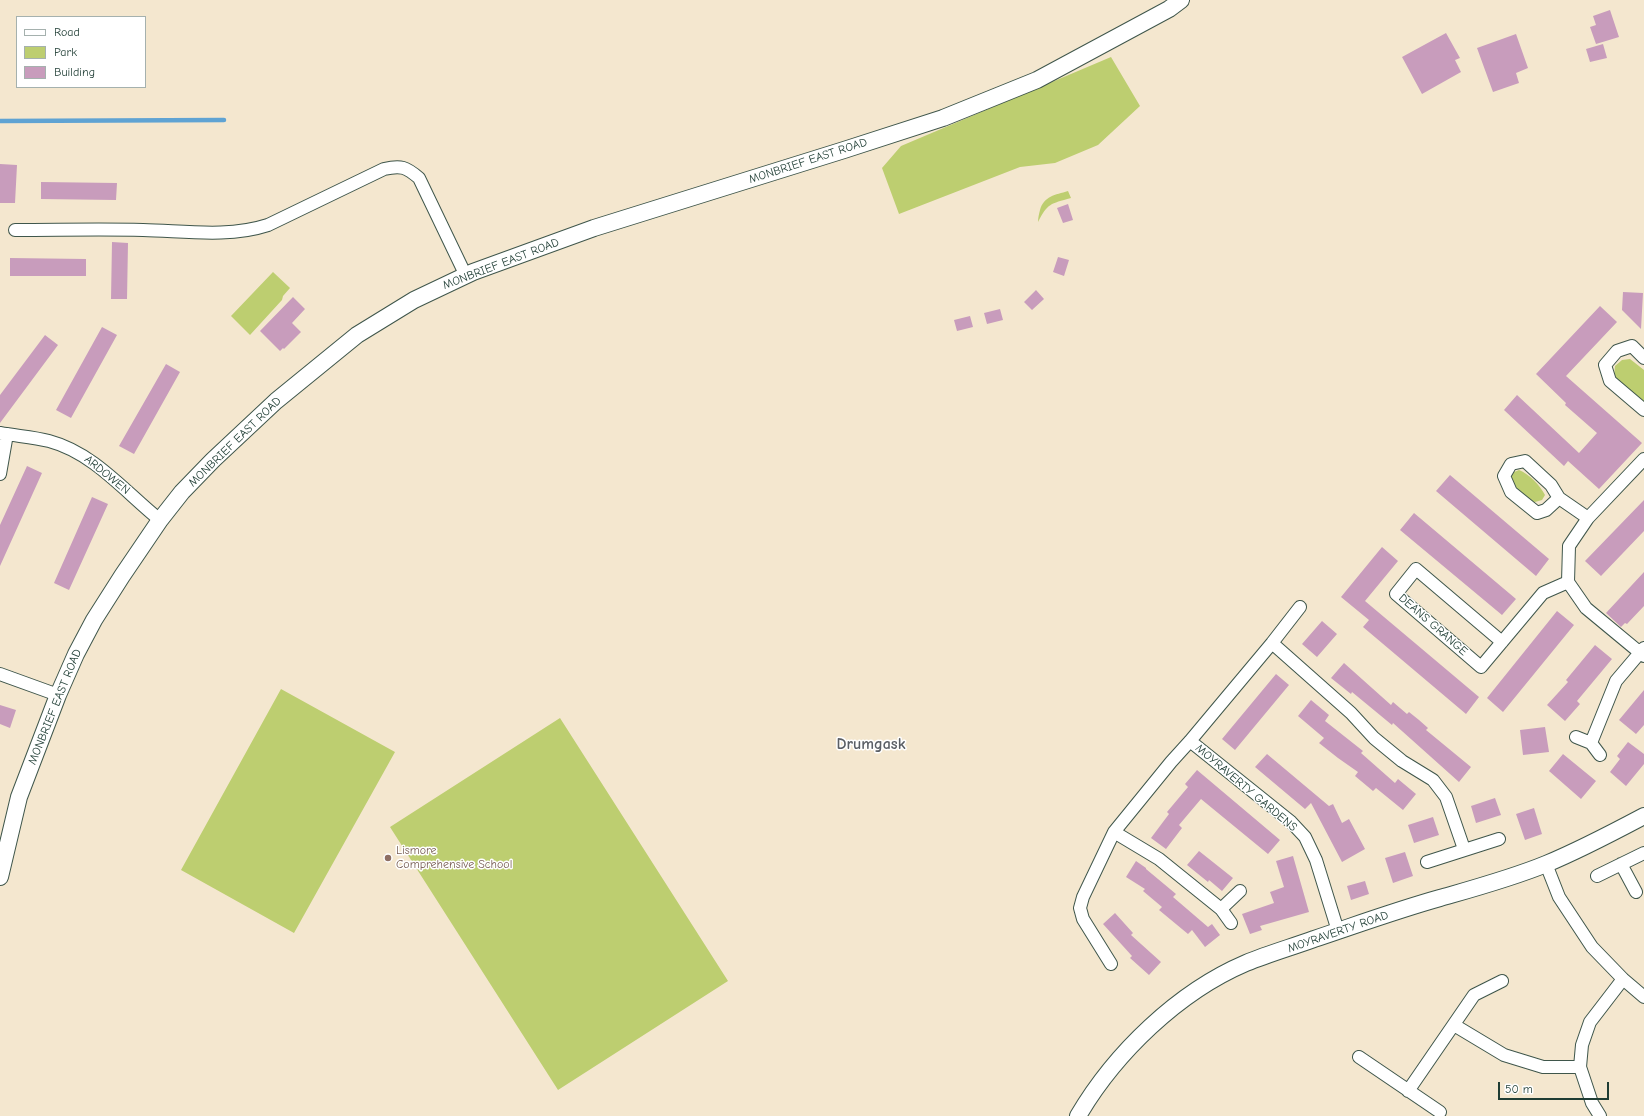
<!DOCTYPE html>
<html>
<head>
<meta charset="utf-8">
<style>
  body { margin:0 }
  #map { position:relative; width:1644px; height:1116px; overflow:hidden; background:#f4e7cf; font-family:"Comic Neue",sans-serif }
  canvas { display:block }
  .legend { position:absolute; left:16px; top:16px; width:130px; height:72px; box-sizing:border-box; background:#fff; border:1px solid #a5b1ae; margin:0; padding:5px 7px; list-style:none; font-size:12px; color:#1f3d34 }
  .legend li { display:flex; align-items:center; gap:8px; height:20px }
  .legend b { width:20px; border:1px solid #a5b1ae }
  .scale { position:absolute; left:1498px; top:1082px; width:111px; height:18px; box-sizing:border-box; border:2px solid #1f3d34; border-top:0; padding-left:5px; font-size:12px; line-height:14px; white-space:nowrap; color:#1f3d34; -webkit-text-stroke:3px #fff; paint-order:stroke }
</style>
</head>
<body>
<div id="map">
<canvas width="1644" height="1116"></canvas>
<ul class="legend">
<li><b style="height:5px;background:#fff"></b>Road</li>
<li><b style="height:11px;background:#bdce70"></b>Park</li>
<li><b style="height:11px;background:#c89cbc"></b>Building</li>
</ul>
<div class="scale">50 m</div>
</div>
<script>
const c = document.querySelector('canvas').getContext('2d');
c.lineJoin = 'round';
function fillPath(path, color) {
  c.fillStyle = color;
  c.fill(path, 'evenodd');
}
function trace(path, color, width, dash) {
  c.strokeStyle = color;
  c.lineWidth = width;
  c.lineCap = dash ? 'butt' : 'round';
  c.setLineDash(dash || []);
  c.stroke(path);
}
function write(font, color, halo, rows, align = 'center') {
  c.font = font + ' "Comic Neue",sans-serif';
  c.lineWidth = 3;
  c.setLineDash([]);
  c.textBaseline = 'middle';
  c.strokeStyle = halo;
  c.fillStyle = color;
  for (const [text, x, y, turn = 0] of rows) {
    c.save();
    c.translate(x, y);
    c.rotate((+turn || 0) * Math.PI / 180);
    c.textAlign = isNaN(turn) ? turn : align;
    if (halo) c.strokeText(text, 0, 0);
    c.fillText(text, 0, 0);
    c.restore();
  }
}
fillPath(new Path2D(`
  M1111,57L1140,106L1098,145L1055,163L1020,167L899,214L882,168L901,146Z
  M1068,191L1071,198C1050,204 1048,203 1038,222C1038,218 1039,214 1040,210C1044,196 1055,195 1068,191Z
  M273,272L290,288L283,296L282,300L250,335L231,316Z
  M1630,359L1644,370V404L1614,377L1615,366L1622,360Z
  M1519,470C1529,474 1540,485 1545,495L1542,500L1535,502L1531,501L1513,485L1510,479L1512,473Z
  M281,689L395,752L294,933L181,870Z
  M560,718L728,981L558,1090L390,827Z`), '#bdce70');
trace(new Path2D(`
  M0,121L224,120`), '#5fa3d3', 4.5);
fillPath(new Path2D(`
  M1610,10L1619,37L1596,44L1590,27L1596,25L1593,16Z
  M1446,33L1460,58L1455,60L1461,72L1422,94L1402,57Z
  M1516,34L1528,68L1516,73L1519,83L1493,92L1477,48Z
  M1603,44L1607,58L1590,62L1586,49Z
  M0,164L17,165L15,203H0Z
  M41,182L117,183L116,200L41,199Z
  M1068,204L1073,220L1063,223L1057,208Z
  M112,242L128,243L127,299H111Z
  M1058,257L1069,260L1064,276L1053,272Z
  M10,258L86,259V276H10Z
  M1036,290L1044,299L1032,310L1024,302Z
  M1623,292L1643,293L1641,329L1622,310Z
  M293,297L305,309L292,323L301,332L284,349L283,348L280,351L260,331Z
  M1600,306L1617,322L1566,376L1642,443L1599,489L1568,461L1564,466L1504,410L1517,395L1579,453L1597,433L1565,405L1566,403L1536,374Z
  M1000,309L1003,320L987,324L984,313Z
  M970,316L973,327L957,331L954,320Z
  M102,327L117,335L71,418L56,410Z
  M45,335L58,345L0,423V395Z
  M166,364L180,372L134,454L119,446Z
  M27,466L42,473L0,566V525Z
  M1450,475L1549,559L1536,576L1436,491Z
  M92,497L108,504L69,590L54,583Z
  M1644,500V531L1601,576L1585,561Z
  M1414,513L1516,599L1502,615L1400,530Z
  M1382,547L1398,561L1365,601L1479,697L1466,714L1363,627L1369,620L1341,597Z
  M1644,572V606L1627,624L1625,623L1621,627L1606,613Z
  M1557,611L1574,625L1503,712L1487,698Z
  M1322,621L1337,634L1317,657L1302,644Z
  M1595,645L1612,659L1577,701L1580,704L1565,721L1547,705L1568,682L1566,680Z
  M1344,663L1391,705L1393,702L1407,714L1409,712L1419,720L1428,728L1426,730L1471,767L1459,782L1393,723L1392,725L1352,692L1351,694L1331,678Z
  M1276,674L1289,685L1235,750L1222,739Z
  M1644,690V725L1636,734L1619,720Z
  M1311,700L1329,715L1325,721L1363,751L1361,753L1395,783L1398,779L1416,794L1403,810L1376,788L1373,791L1355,776L1358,772L1338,758L1319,743L1324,738L1298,716Z
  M0,705L16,710L10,728L0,724Z
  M1545,727L1549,752L1523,755L1520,730Z
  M1628,742L1644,754V764L1626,786L1610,772L1620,759L1617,756Z
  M1267,754L1329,806L1333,804L1342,823L1349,819L1365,849L1342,862L1311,803L1305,809L1255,767Z
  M1563,754L1596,781L1581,799L1549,771Z
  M1197,770L1280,840L1268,854L1201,799L1179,825L1182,828L1166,849L1151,838L1169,814L1167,812L1188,787L1185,784Z
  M1495,798L1501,815L1476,823L1471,806Z
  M1534,808L1542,834L1525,840L1516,814Z
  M1433,817L1439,835L1414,843L1408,825Z
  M1199,851L1233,878L1222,891L1209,880L1208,882L1187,865Z
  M1405,852L1413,876L1393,883L1385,858Z
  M1293,856L1309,912L1260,926L1262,930L1250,934L1242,914L1274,903L1270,892L1284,887L1276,861Z
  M1136,861L1146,868V869L1176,894L1173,897L1208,927L1212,924L1220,935L1205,947L1192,930L1188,934L1159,910L1162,907L1143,891L1145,889L1126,877Z
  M1365,881L1369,894L1351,900L1347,886Z
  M1115,913L1133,933L1131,935L1161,962L1149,975L1130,958L1132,956L1103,924Z`), '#c89cbc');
const street = new Path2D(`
  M15,230C58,230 101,229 143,230C185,231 228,238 268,225L384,169C401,165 406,167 419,178L466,276
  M1644,358L1632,346L1617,351L1605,365L1610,381L1644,410
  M0,433C16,436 33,437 49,441C94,453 125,492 160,520
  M1644,459L1588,518L1569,546L1568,582L1586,608L1644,656
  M0,474L7,434
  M1559,498L1546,510L1537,513L1511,492L1504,476L1511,464L1525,461L1551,485L1559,498L1588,518
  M1502,642L1416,569L1396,594L1481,667L1543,593L1568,582
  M1272,643L1351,713L1374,738L1402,761L1433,780L1446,797L1464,849
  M0,674L58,695
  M1576,737L1591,743L1600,755
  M1190,741L1291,822L1305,837L1316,860L1338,931
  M1591,743L1616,681L1644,648
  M1114,832L1159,859L1221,909L1231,923
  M1427,862L1499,839
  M1546,864L1559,897L1592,947L1623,979L1644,997
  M1621,864L1636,892
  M1597,876L1644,853
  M1221,909L1240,891
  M1111,964L1083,919L1080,908L1083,897L1114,832L1171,762L1190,741L1272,643L1300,607
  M1454,1025L1504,1055L1543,1067H1580
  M1359,1057L1440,1112
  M1408,1091L1474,995L1502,981
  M1600,1116L1592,1103L1580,1067L1582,1045L1590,1022L1623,979`);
const secondary = new Path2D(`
  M0,877L19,797L58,695L76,654L94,620L122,576L160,520L182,492L213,460L276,401L357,335L414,300L473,272L594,228L844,150L943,118L1037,80L1169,9L1181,0
  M1078,1116C1115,1053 1178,992 1246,963C1268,954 1292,947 1314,939C1356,925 1397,910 1440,898C1475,888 1512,878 1546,864C1580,850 1612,833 1644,816`);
trace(street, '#3f564b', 14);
trace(secondary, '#3f564b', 18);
trace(street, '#fff', 12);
trace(secondary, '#fff', 16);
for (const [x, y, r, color] of [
  [388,858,4,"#8d6e63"]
]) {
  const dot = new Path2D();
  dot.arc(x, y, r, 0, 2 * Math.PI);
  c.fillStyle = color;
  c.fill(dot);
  trace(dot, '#fff', 1.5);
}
write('12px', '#1f3d34', '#fff', [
  ["MONBRIEF EAST ROAD",808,161,-18],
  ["MONBRIEF EAST ROAD",501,264,-21],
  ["MONBRIEF EAST ROAD",235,442,-44],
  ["ARDOWEN",107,475,39],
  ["DEANS GRANGE",1433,625,41],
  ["MONBRIEF EAST ROAD",55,707,-68],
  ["MOYRAVERTY GARDENS",1246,788,40],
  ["MOYRAVERTY ROAD",1338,932,-19]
]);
write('12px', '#785e54', '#fff', [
  ["Lismore",396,851],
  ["Comprehensive School",396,865]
], 'left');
write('bold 16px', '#5a5e64', '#fff', [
  ["Drumgask",871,744]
]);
</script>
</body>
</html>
